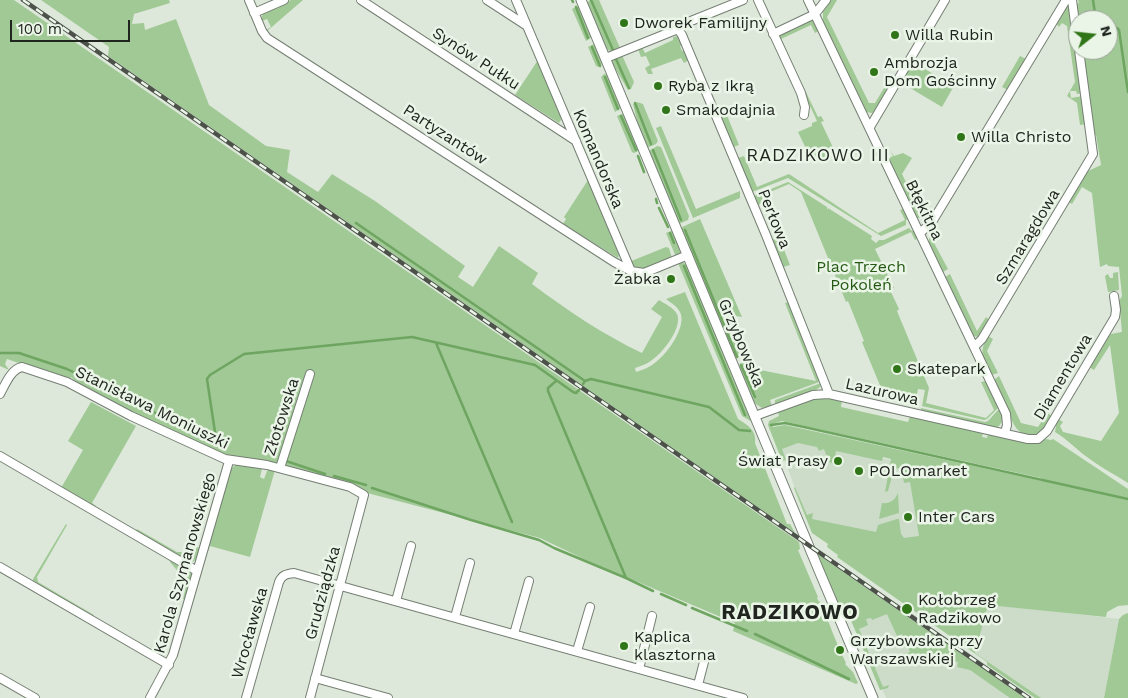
<!DOCTYPE html>
<html>
<head>
<meta charset="utf-8">
<style>
  body { margin:0 }
  #map { position:relative; width:1128px; height:698px; overflow:hidden; background:#dde8da; font-family:"Work Sans",sans-serif }
  canvas { display:block }
  .north { position:absolute; left:1068px; top:10px; width:50px; height:50px; box-sizing:border-box; background:#eaf5e7; border:1px solid #9aa297; border-radius:50%; rotate:74deg; font-size:14px; font-weight:700; line-height:20px; text-align:center; color:#212520 }
  .north::after { content:''; display:block; margin:auto; width:18px; height:22px; background:#307618; clip-path:polygon(50% 0,100% 100%,50% 72%,0 100%) }
  .scale { position:absolute; left:10px; top:20px; width:120px; height:22px; box-sizing:border-box; border:2px solid #212520; border-top:0; padding-left:6px; font-size:15px; line-height:18px; white-space:nowrap; color:#212520; -webkit-text-stroke:4px #eaf5e7; paint-order:stroke }
</style>
</head>
<body>
<div id="map">
<canvas width="1128" height="698"></canvas>
<div class="north">N</div>
<div class="scale">100 m</div>
</div>
<script>
const c = document.querySelector('canvas').getContext('2d');
c.lineJoin = 'round';
function fillPath(path, color) {
  c.fillStyle = color;
  c.fill(path, 'evenodd');
}
function trace(path, color, width, dash) {
  c.strokeStyle = color;
  c.lineWidth = width;
  c.lineCap = dash ? 'butt' : 'round';
  c.setLineDash(dash || []);
  c.stroke(path);
}
function write(font, color, halo, rows, align = 'center') {
  c.font = font + ' "Work Sans",sans-serif';
  c.lineWidth = 5;
  c.setLineDash([]);
  c.textBaseline = 'middle';
  c.strokeStyle = halo;
  c.fillStyle = color;
  for (const [text, x, y, turn = 0] of rows) {
    c.save();
    c.translate(x, y);
    c.rotate((+turn || 0) * Math.PI / 180);
    c.textAlign = isNaN(turn) ? turn : align;
    if (halo) c.strokeText(text, 0, 0);
    c.fillText(text, 0, 0);
    c.restore();
  }
}
fillPath(new Path2D(`
  M798,439L913,465L924,547L807,520L779,445Z
  M858,596L959,656L1018,698H886L845,602Z
  M988,604L1119,619L1104,698H1041L975,653Z`), '#ccdcc9');
fillPath(new Path2D(`
  M0,0H14L799,542L800,549L798,550L818,597L817,598L819,602L820,601C829,622 836,643 846,663L845,664L853,672L858,683L856,684L849,681L733,631L735,623L586,560L540,538L371,494L329,478L247,458L228,457L136,416L80,385L71,377L69,380L7,359L5,364L9,370L0,366Z
  M41,0H169L170,3L134,14L132,24L144,23L145,30L176,19L209,105L266,146L290,150L287,172L318,192L332,174L375,201L465,266L458,277L473,287L499,246L538,273L532,284C567,310 602,334 642,353L662,317L651,309L659,300C665,304 673,307 677,314C683,327 663,353 652,360C647,364 641,366 635,368L636,372C643,370 650,367 656,362C668,353 687,326 680,312C677,306 671,303 666,299L685,292L738,419C747,425 757,430 755,443L787,524H790L795,533L108,56L109,47Z
  M291,0H303L266,32V30L271,27L267,19L262,21L261,20L263,13Z
  M590,0H599L620,48L611,52L606,48L587,3Z
  M830,0H837L827,17L869,103H875L887,83L891,85L876,110L872,113L866,112L823,22V12Z
  M1078,0H1128V483C1114,474 1100,467 1087,457C1076,449 1067,439 1055,432L1056,426L1055,425L1058,419L1063,422L1060,426L1063,432L1101,441L1119,413L1110,345L1094,370L1089,367L1107,337L1111,334L1122,332L1119,301L1122,296L1119,267L1108,266L1107,264L1100,267L1092,193L1082,187L1072,204L1069,202L1086,172L1101,165L1096,135H1093L1081,50H1108V20H1078L1074,4L1079,3Z
  M580,5L593,36L586,41L572,9Z
  M1068,6L1070,7L1083,93L1077,94L1076,91H1070L1071,98L1083,96L1087,124L1080,125L1077,103L1067,96L1075,82L1067,26L1062,23L1059,27L1056,23L1065,7Z
  M810,20L815,22L819,31L815,33L811,25L781,39L789,56L787,57L779,35Z
  M678,36L683,45L680,46L682,51L685,50L689,60L684,63L681,58L651,69L653,74H648L645,68L650,65L646,56L641,57L638,49L642,47L645,53L673,40V37Z
  M596,43L604,62L599,67L596,66L588,47Z
  M622,55L634,82L631,89L628,90L612,63L614,59Z
  M1020,56L1026,59L1008,90L1002,87Z
  M790,59L818,117L821,116L824,121L821,122L837,156L813,163L798,132L812,126V123L817,121L789,60Z
  M914,59L919,62L918,65L954,86L942,107L900,82Z
  M538,60L560,112L561,120L559,123L515,95Z
  M604,74L609,75L622,107L615,112L601,77Z
  M637,102L643,104L658,141L656,144L647,148L639,129L633,104Z
  M726,113L739,145L733,147L720,116Z
  M622,114H626L640,150L634,153L632,152L617,116Z
  M661,126L696,209L740,191V198L693,218L656,128Z
  M657,146L661,147L689,216L688,220L679,224L649,151Z
  M890,151L894,156L903,153L912,158L902,174L922,215H926L932,208L925,218H917L888,159L893,156Z
  M744,156L757,187L789,174L878,233L905,220L900,210L905,208L910,219L906,220V225L881,236L788,178L752,192L738,158Z
  M588,180L619,255L618,258L563,224L566,219L564,217Z
  M788,182L827,207V210L828,208L872,236L871,239L876,243L879,240H884L909,228L912,231L915,230L919,238L915,240L911,232L875,249L894,288L890,290L899,309L897,311L929,388L926,403L986,418L994,410L981,382L986,381L998,408L987,419L984,420L922,406L925,390L918,389L915,404L887,398L886,396L885,398H882V396L884,395L862,342L864,341L848,301L846,302L801,192L789,184L763,195L762,197L764,203L757,205L754,196Z
  M700,219L742,317L724,314L741,357H738L734,356L680,228Z
  M674,230L681,250L679,255L676,257L666,233Z
  M931,234L935,237L933,241L948,269L943,272L929,243V237Z
  M779,237L790,265L783,267L772,240Z
  M666,247L669,248L672,258C660,263 639,278 629,262Z
  M682,262L687,265L754,423L742,416L678,263Z
  M1118,272L1119,290L1108,292L1105,276L1108,274L1110,278H1113V273Z
  M950,274L977,331L986,317L990,321L979,337L973,336L945,277Z
  M790,302L821,379L819,382L770,400L772,406L762,408L753,402L739,367L743,361L745,367L816,381L785,303Z
  M988,336L993,339L987,351L998,373L991,375C983,359 978,353 988,336Z
  M999,376L1021,423L1038,427L1047,413L1052,416C1049,421 1047,426 1043,430C1037,437 1025,437 1018,430C1011,423 999,391 994,380Z
  M821,383L820,387L816,390L775,405V400Z
  M827,397L842,400L841,407L908,422L910,416L983,433L982,437L987,438L988,434L1033,444L1040,442L1046,439L1051,440L1053,439L1128,489V605L1118,606L1107,612L1106,617L988,605L975,653L1041,698H1035L987,665V662L837,557L838,555L827,547L828,544L812,533L794,488L795,487L807,515L813,513L812,519L876,532L878,525L897,519H899L901,534L904,538L919,536L910,482L904,483L901,468L894,469L888,491L885,492L891,459L883,457L882,461L836,451L834,464L829,462L824,449L819,451L817,447L798,443L782,449L786,460L782,461L768,425L769,421L779,416L778,412L816,398ZM782,421L1041,478L1042,481L785,425L773,427L772,424Z
  M91,402L136,426L92,503L96,506L95,509L61,488L83,450L68,441Z
  M921,408L985,422L988,421L999,409L1003,420L999,426L994,428L921,411Z
  M237,464L260,466L262,469L260,477L264,479L267,471L270,469L275,470L250,557L210,546L208,551L207,547L229,470Z
  M898,493L899,513L879,519L882,503C890,504 895,500 898,493Z
  M66,524L67,525L37,577L38,582L94,615L93,618L33,583V579Z
  M137,529L177,552H195L197,547L200,548L198,558L191,563L135,532Z
  M816,553L1025,698H1010L970,670L957,667L958,662L912,653L910,658L904,654L910,652L902,634L897,636L887,614L872,620L871,618L866,619L868,625L859,629L883,687L889,685L888,688L880,690L845,606L840,608Z
  M171,560L181,568L182,566L188,569L192,574L186,599H183L187,582L170,562Z
  M1128,613V698H1104L1119,619L1123,615Z`), '#a0c995');
trace(new Path2D(`
  M572,0L573,2
  M591,0L613,50
  M1093,0L1096,20
  M576,7L588,38
  M1108,28H1117L1119,30L1128,92
  M592,47L600,66
  M616,59L629,88
  M605,77L618,109
  M635,103L651,144
  M621,116L636,150
  M653,150L681,220
  M638,156L644,172
  M656,199L657,203
  M659,208L668,227
  M356,223L585,381
  M685,230L737,357
  M670,233L674,243
  M684,266L745,415
  M436,343L512,522
  M0,353H19L67,369L214,442L216,441V439L207,379L210,375L244,354L412,337L535,365L573,392L576,393L579,390
  M741,365L755,397
  M556,381L548,388V391L626,578L653,591
  M583,384L585,381L591,379L709,407L739,430L750,431
  M771,425L785,423L804,427L1128,499
  M286,461L325,474
  M334,476L366,485
  M372,488L471,520L539,540L554,548L626,578
  M661,594L686,605
  M692,608L747,631
  M755,634L849,679`), '#6ea560', 2.5);
const minor = new Path2D(`
  M249,0L262,31L267,38L614,262L631,271
  M361,0L576,141
  M487,0L527,26
  M516,0L631,271L644,273L688,255
  M758,0L801,93L805,107L804,115
  M808,0L1006,414L1007,425L1005,433
  M1072,0L1078,46
  M254,13L284,0
  M678,29L682,35L766,235L829,394
  M773,34L815,14L826,0
  M606,58L678,29L681,25L743,0
  M870,127L945,0
  M920,233L932,222L1066,0
  M974,347L982,339L1093,154L1079,50
  M0,394C5,385 11,369 22,367L67,382L131,416L225,459L267,465L350,487L364,495L310,698
  M755,416L813,395L829,394L1028,439H1038L1047,431L1115,317L1116,310L1114,296
  M0,456L197,571
  M280,468L310,374
  M0,567L169,665
  M396,601L411,546
  M455,617L470,563
  M514,634L529,581
  M577,651L590,607
  M639,669L652,616
  M0,678L35,698
  M315,678L388,698
  M698,685L705,658
  M150,698L173,655L229,461
  M246,698L279,582C282,575 286,574 294,573L743,698`);
const tertiary = new Path2D(`
  M581,0L820,573L873,698`);
trace(minor, '#757f73', 10);
trace(tertiary, '#757f73', 11);
trace(minor, '#fff', 8);
trace(tertiary, '#fff', 9);
const rail = new Path2D(`
  M23,0L1029,698`);
trace(rail, '#4c514a', 4.5);
trace(rail, '#eaf5e7', 2.5, [8]);
for (const [x, y, r, color] of [
  [624,23,5,"#307618"],
  [895,35,5,"#307618"],
  [874,72,5,"#307618"],
  [658,86,5,"#307618"],
  [666,110,5,"#307618"],
  [961,137,5,"#307618"],
  [671,279,5,"#307618"],
  [897,369,5,"#307618"],
  [838,461,5,"#307618"],
  [859,471,5,"#307618"],
  [908,517,5,"#307618"],
  [907,609,6,"#307618"],
  [624,646,5,"#307618"],
  [840,650,5,"#307618"]
]) {
  const dot = new Path2D();
  dot.arc(x, y, r, 0, 2 * Math.PI);
  c.fillStyle = color;
  c.fill(dot);
  trace(dot, '#eaf5e7', 2);
}
write('16px', '#212520', '#eaf5e7', [
  ["Dworek Familijny",634,23],
  ["Willa Rubin",905,35],
  ["Ambrozja",884,63],
  ["Dom Gościnny",884,81],
  ["Ryba z Ikrą",668,86],
  ["Smakodajnia",676,110],
  ["Willa Christo",971,137],
  ["Żabka",661,279,"right"],
  ["Skatepark",907,369],
  ["Świat Prasy",828,461,"right"],
  ["POLOmarket",869,471],
  ["Inter Cars",918,517],
  ["Kołobrzeg",918,600],
  ["Radzikowo",918,618],
  ["Kaplica",634,637],
  ["klasztorna",634,655],
  ["Grzybowska przy",850,641],
  ["Warszawskiej",850,659]
], 'left');
write('16px', '#212520', '#eaf5e7', [
  ["Synów Pułku",476,59,33],
  ["Partyzantów",445,135,33],
  ["Komandorska",598,159,67],
  ["Błękitna",924,210,64],
  ["Perłowa",774,219,68],
  ["Szmaragdowa",1028,237,-59],
  ["Grzybowska",741,343,67],
  ["Diamentowa",1063,377,-59],
  ["Lazurowa",882,392,13],
  ["Stanisława Moniuszki",152,408,26],
  ["Złotowska",282,417,-72],
  ["Karola Szymanowskiego",185,563,-74],
  ["Grudziądzka",323,593,-75],
  ["Wrocławska",250,633,-74]
]);
write('16px', '#255913', '#eaf5e7', [
  ["Plac Trzech",861,267],
  ["Pokoleń",861,285]
]);
c.letterSpacing = '1px';
write('18px', '#212520', '#eaf5e7', [
  ["RADZIKOWO III",818,156]
]);
c.letterSpacing = '0px';
c.letterSpacing = '1px';
write('bold 21px', '#212520', '#eaf5e7', [
  ["RADZIKOWO",790,613]
]);
c.letterSpacing = '0px';
</script>
</body>
</html>
